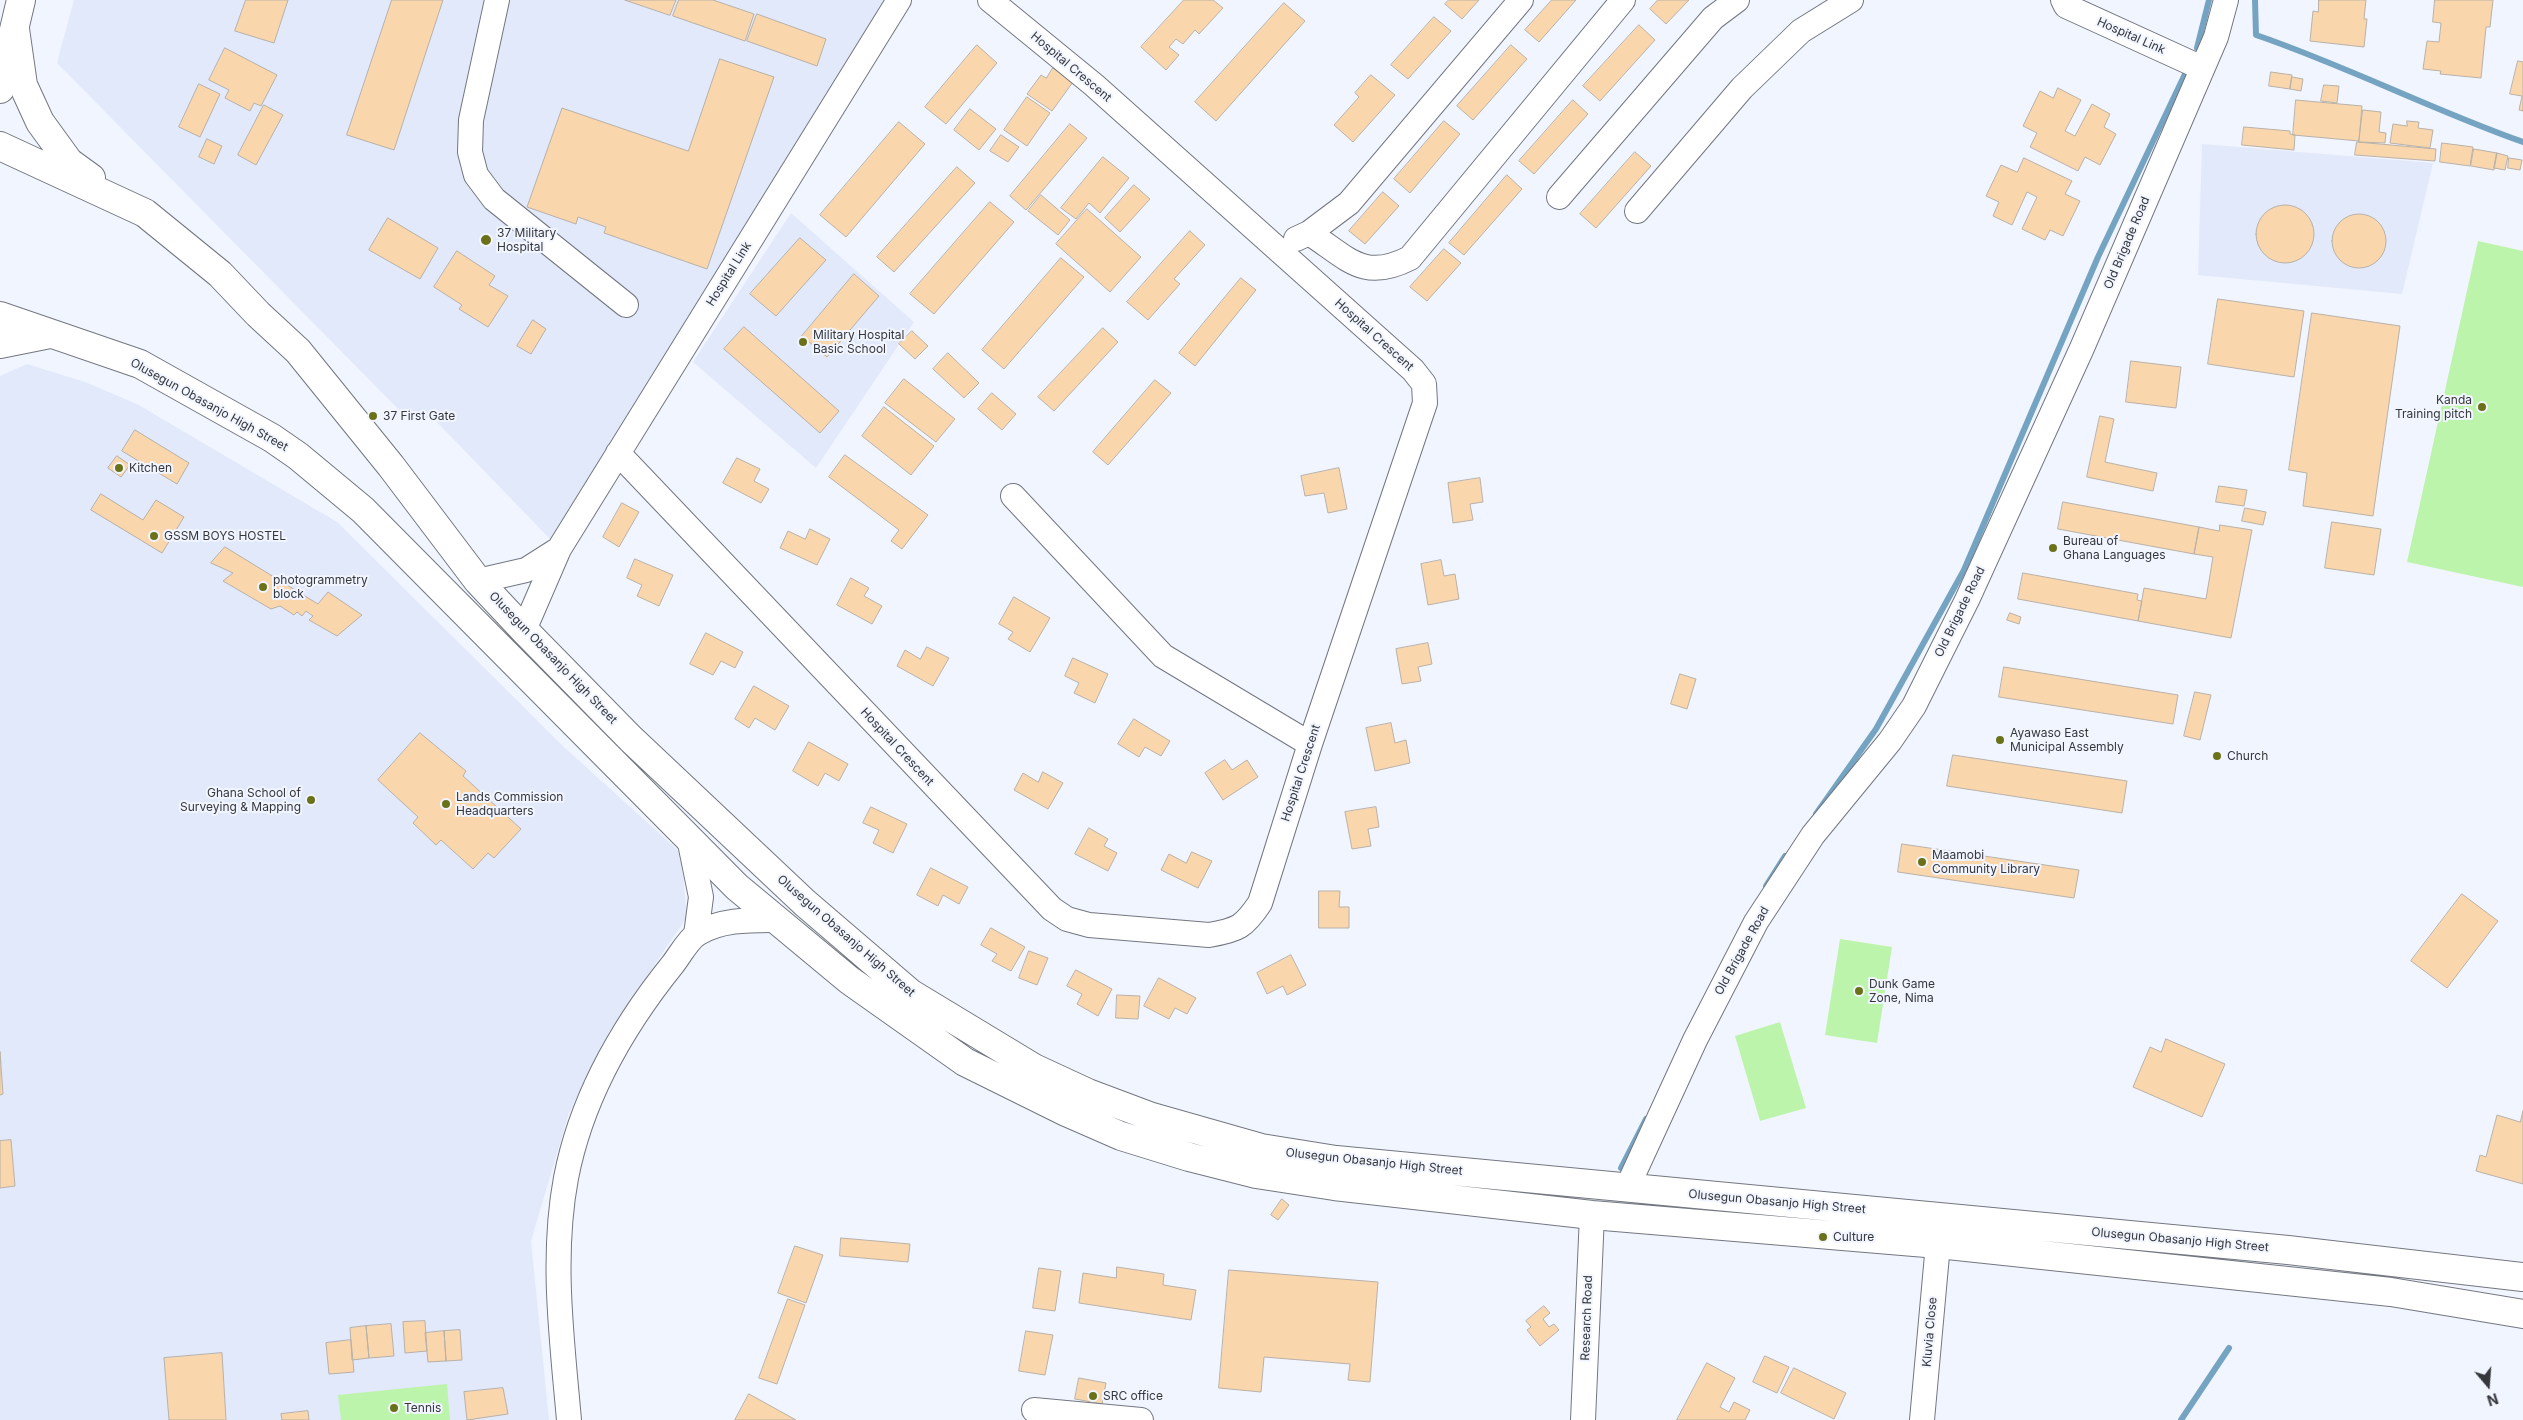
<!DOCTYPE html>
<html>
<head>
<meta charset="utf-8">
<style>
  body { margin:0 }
  #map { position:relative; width:2523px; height:1420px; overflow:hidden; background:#f1f5ff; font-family:Inter,sans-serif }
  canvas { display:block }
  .north { position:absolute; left:2463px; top:1360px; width:50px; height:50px; -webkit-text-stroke:4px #f1f5ff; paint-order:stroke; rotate:162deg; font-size:14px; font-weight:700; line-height:20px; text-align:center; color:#35373b }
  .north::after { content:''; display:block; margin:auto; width:18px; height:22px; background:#35373b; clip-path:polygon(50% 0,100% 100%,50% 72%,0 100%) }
</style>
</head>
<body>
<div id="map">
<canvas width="2523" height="1420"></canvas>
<div class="north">N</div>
</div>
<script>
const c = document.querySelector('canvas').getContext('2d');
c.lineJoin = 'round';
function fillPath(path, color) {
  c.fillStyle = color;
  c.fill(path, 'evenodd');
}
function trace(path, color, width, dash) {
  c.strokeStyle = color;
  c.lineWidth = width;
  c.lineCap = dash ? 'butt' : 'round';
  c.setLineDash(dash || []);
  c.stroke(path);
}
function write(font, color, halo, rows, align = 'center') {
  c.font = font + ' Inter,sans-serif';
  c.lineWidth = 4;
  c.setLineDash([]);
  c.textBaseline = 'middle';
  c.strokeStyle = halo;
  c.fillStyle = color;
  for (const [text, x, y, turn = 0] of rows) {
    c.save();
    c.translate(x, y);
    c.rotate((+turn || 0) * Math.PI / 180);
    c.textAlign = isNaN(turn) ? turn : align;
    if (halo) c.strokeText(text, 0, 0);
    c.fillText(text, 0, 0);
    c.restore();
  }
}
fillPath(new Path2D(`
  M74,0H891L551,540L433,418L408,419L57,63Z
  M2202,144L2433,163L2402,294L2198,275Z
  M791,213L914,322L816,468L693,362Z
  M27,364L85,382L137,404L337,522L564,747L681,853L687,917L609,1032L569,1113L531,1241L549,1420H0V376Z`), '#e2e9fa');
fillPath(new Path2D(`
  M2478,241L2523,251V587L2407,562Z
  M1840,939L1892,947L1877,1043L1825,1035Z
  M1780,1022L1806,1108L1760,1121L1735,1036Z
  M447,1384L450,1420H341L338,1395Z`), '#bdf4ac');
trace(new Path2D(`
  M2255,0L2256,35C2347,66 2432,110 2523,142
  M2197,48L2209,0
  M1816,814L1876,729L1964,570L2098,257L2186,72
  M1766,886L1785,856
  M1621,1168L1646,1119
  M2181,1420L2229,1348`), '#75a4c2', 6);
const building = new Path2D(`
  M246,0H288L274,43L235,31Z
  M392,0H443L394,150L347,135Z
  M625,0H676L670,15Z
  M679,0H713L754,14L745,41L673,16Z
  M1184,0H1213L1223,8L1199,34L1195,30L1183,44L1176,39L1169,47L1179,55L1166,70L1141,47Z
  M1449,0H1479L1462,19L1445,4Z
  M1552,0H1576L1539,42L1525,30Z
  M1658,0H1689L1666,24L1650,9Z
  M2319,0H2366L2364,19H2367L2364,47L2310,41L2313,11L2318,12Z
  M2435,0H2493L2490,27H2486L2481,78L2440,74L2441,71L2423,69L2427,41L2439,42L2441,23L2433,22Z
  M1284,3L1305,21L1216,121L1195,102Z
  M757,14L826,39L817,66L747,41Z
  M1434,17L1451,31L1408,79L1391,65Z
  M1639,25L1655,40L1600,101L1583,86Z
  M977,45L997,63L946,124L925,107Z
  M1511,45L1527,59L1473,120L1457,106Z
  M225,48L277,75L261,106L254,103L250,111L225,98L229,90L209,80Z
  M720,59L774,77L707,269L604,233L606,227L578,217L576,224L527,207L562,108L688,151Z
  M2518,61L2523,62V111L2519,110L2522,96L2510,94Z
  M1053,68L1073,82L1052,111L1027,94L1041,75L1046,78Z
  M2271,72L2292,75L2290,89L2269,86Z
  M1371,75L1395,95L1353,142L1334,125L1359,97L1355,93Z
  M2292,77L2303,79L2301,91L2290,89Z
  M199,84L220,94L200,137L179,127Z
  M2324,85L2339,86L2337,103L2321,101Z
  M2058,88L2081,100L2065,131L2075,136L2092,104L2110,114L2104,127L2116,134L2100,165L2085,157L2078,171L2030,147L2037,133L2023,126L2040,91L2053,98Z
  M1027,97L1050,113L1027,146L1004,130Z
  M1573,100L1588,114L1534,174L1519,161Z
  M2296,100L2362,106L2359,141L2293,135Z
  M264,105L283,115L256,165L238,155Z
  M970,109L996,129L979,150L954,130Z
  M2363,110L2381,112L2379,132L2386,133L2385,143L2359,142Z
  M1444,121L1460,134L1410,193L1394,179Z
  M2407,121L2419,122L2418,128L2433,130L2430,148L2390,143L2393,124L2407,126Z
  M899,122L925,144L846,237L820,215Z
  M1070,124L1087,138L1026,210L1010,196Z
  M2244,127L2290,131V134L2295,135L2294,150L2242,145Z
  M1001,135L1019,147L1008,162L990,151Z
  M207,139L222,146L214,164L199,157Z
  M2357,142L2436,149L2435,161L2355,155Z
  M2442,143L2473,147L2470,166L2440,162Z
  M2474,149L2497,153L2494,170L2471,166Z
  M1635,152L1651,166L1596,228L1580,214Z
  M2497,153L2508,156L2505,170L2494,168Z
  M1103,157L1129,178L1100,213L1089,203L1076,219L1061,208Z
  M2024,158L2072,181L2065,194L2080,201L2063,236L2050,230L2045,240L2022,229L2037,197L2027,192L2012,225L1993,216L1999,202L1986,196L2001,165L2017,172Z
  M2509,158L2522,160L2520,170L2508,168Z
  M957,167L975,183L894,272L877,257Z
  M1507,175L1522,189L1464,255L1449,243Z
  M1134,185L1150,199L1120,232L1105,218Z
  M1383,192L1399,206L1365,244L1349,231Z
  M1041,195L1070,220L1058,235L1028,211Z
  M990,202L1014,222L934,314L910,294Z
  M2256 234a29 29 0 1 1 58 0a29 29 0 1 1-58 0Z
  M1087,209L1141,257L1110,292L1056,244Z
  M2332 241a27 27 0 1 1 54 0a27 27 0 1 1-54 0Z
  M388,218L438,248L420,279L369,250Z
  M1190,231L1205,245L1174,279L1180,284L1148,320L1127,302Z
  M800,238L826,260L776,316L750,294Z
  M1444,249L1461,263L1427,301L1410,287Z
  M457,251L495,276L489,285L508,296L488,327L459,309L462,305L434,287Z
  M1061,258L1084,277L1004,369L982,350Z
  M854,274L879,296L827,357L802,336Z
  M1241,278L1256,290L1195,366L1179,353Z
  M2218,299L2304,311L2294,377L2208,364Z
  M2312,313L2400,326L2373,516L2303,506L2307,473L2289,470Z
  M533,320L546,329L531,354L517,346Z
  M744,327L839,411L820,433L724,349Z
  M1103,328L1118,342L1054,411L1038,397Z
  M912,331L928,346L915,359L899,344Z
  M948,353L979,383L964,398L933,369Z
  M2131,361L2181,367L2176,408L2126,402Z
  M904,379L955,419L936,442L885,403Z
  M1155,380L1171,393L1108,465L1093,452Z
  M992,393L1016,414L1002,430L978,409Z
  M884,407L934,446L911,475L862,436Z
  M2100,416L2114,419L2105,462L2157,473L2153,491L2087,477Z
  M135,430L189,463L177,484L122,451Z
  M845,455L928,515L902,549L891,541L899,530L829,477Z
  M117,456L130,465L121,477L108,468Z
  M737,458L760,469L754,481L769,489L761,503L723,483Z
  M1339,468L1347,509L1328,513L1324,493L1305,496L1301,476Z
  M1480,478L1483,502L1470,504L1473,520L1453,523L1448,483Z
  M2219,486L2247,490L2244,506L2216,502Z
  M101,494L143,520L156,500L184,517L162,553L91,510Z
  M2063,502L2199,527L2194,554L2058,529Z
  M622,503L639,512L619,547L603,537Z
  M2245,508L2266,512L2263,525L2242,521Z
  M2332,522L2381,529L2374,575L2325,568Z
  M2220,525L2252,530L2231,638L2138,621L2144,588L2206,599L2213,557L2194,554L2199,527L2219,531Z
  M810,529L830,539L817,565L780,548L788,531L805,539Z
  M225,547L318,604L328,592L362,615L337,636L309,620L313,616L306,611L302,616L297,612L294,615L280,606L271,609L223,581L233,573L211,563Z
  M635,559L673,575L659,606L637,596L642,585L627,578Z
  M1441,560L1444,576L1455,574L1459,599L1428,605L1421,564Z
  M2023,573L2138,594L2137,600L2142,601L2138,621L2018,599Z
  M851,578L869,588L864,596L882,606L872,624L837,605Z
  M1014,597L1050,618L1030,652L1008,639L1013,632L999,624Z
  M2010,613L2021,617L2019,624L2007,620Z
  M706,633L743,652L735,668L721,661L713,675L690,664Z
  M1428,643L1432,664L1418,667L1421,681L1402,684L1396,649Z
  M927,647L949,658L933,686L897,666L905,650L920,659Z
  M1073,658L1108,674L1095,703L1074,693L1079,683L1065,676Z
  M2004,667L2178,695L2173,724L1999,697Z
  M1680,674L1696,679L1687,709L1671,704Z
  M754,686L789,706L775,730L755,718L749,728L735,719Z
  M2195,692L2211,695L2200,740L2184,736Z
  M1134,719L1170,741L1161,756L1145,747L1139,757L1118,744Z
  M1391,723L1395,743L1406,740L1410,763L1375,771L1366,728Z
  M420,733L466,771L463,776L521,829L494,858L488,853L473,869L441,840L436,845L413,823L418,817L378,780Z
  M809,742L848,764L839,781L825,773L818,786L793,771Z
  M1953,755L2127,781L2122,813L1947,786Z
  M1225,760L1232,770L1247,760L1258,777L1223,800L1205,773Z
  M1043,772L1063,783L1048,809L1014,790L1023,773L1038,782Z
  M871,807L907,824L893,853L873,843L879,830L863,823Z
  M1376,807L1379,827L1368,829L1371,846L1352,849L1345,812Z
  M1089,828L1108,839L1104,846L1117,853L1108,871L1075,854Z
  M1902,844L2079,870L2074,898L1898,872Z
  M1192,852L1212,861L1198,888L1161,870L1169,854L1186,863Z
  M931,868L968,887L959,904L943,895L938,906L917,895Z
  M1319,891H1340L1339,907H1349V928H1319Z
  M2462,894L2498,921L2447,988L2411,961Z
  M991,928L1025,947L1011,971L992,961L997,954L981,945Z
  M1029,951L1048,958L1037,985L1019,978Z
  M1291,955L1306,985L1287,995L1283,986L1267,994L1257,973Z
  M1076,970L1112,989L1098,1016L1077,1004L1082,994L1067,986Z
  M1159,978L1196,998L1187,1014L1175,1008L1169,1019L1144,1006Z
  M1117,995L1140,996L1138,1019L1116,1018Z
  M2166,1039L2225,1064L2202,1117L2133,1087L2150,1047L2161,1052Z
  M0,1052L3,1094L0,1095Z
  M2523,1111V1184L2476,1171L2480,1155L2486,1157L2497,1115L2520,1122Z
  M11,1140L15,1186L0,1188V1141Z
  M1282,1199L1289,1205L1278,1220L1271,1215Z
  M841,1238L910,1244L908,1262L840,1256Z
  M795,1246L823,1255L806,1303L778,1293Z
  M1117,1267L1164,1274L1163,1285L1196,1290L1191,1320L1079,1303L1083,1273L1116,1278Z
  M1039,1268L1061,1271L1055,1311L1033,1308Z
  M1229,1270L1378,1282L1370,1382L1348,1380L1350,1364L1264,1357L1261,1392L1219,1388Z
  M788,1299L805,1305L777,1384L759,1378Z
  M1544,1306L1550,1313L1543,1319L1549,1327L1554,1324L1559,1330L1540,1346L1527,1330L1531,1327L1526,1321Z
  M425,1321L427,1351L405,1353L403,1322Z
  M391,1324L394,1356L369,1358L366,1326Z
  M366,1326L369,1358L352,1360L350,1328Z
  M460,1330L462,1360L446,1361L444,1331Z
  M444,1331L446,1361L428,1362L425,1333Z
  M1026,1331L1053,1335L1045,1375L1019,1371Z
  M351,1340L354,1372L329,1374L326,1343Z
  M222,1353L226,1420H169L164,1358Z
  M1765,1356L1789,1367L1777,1393L1753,1382Z
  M1707,1363L1735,1378L1720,1407L1729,1412L1734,1402L1750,1410L1745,1420H1677Z
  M1794,1368L1846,1393L1834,1419L1781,1393Z
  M1079,1378L1106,1383L1102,1404L1075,1399Z
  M503,1388L508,1414L467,1420L464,1392Z
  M749,1394L796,1420H735Z
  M308,1411L309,1420H282L281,1414Z`);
fillPath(building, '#fad6ad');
trace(building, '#b8b1a8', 1);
const minor = new Path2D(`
  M497,0L471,120L470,152L476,175L494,199L626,305
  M2063,0L2066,6L2202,68
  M1559,197L1713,18L1737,0
  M1637,211L1742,88L1801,31L1851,0
  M1309,233C1348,258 1363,282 1410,258L1623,0
  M1296,239L1309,233L1349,203L1521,0
  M618,453L1052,909L1067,919L1089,925L1209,935C1238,930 1244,927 1260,903L1310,744L1425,403L1424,384L1413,370L1094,85L990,0
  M1013,496L1163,656L1310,744
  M478,581L526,570L559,549
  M524,630L559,549L899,0
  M689,838L701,897L696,935
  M1627,1188L1695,1040L1756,922L1813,835L1890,741L1914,706L1967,600L2082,348L2216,37L2226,0
  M1034,1410L1141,1420
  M569,1420C562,1340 551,1258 566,1178C581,1100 623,1026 673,964C680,955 688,940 697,934C721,919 751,920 778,920
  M1583,1420L1592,1215
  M1922,1420L1938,1244`);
const major = new Path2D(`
  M15,29L23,85L40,122L69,162L91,178
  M0,146L145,213L220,274L258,314L298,351L391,466L478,581L524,630L631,739L805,903L910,993L1034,1068L1088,1093L1152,1117L1261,1148L1336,1160L2288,1250L2523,1277
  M0,316L140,364L272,438L298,456L363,510L737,887L849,980L965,1062L1066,1112L1121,1136L1189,1157L1256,1174L1334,1186L1592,1215L1938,1244L2391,1292L2523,1314
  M0,344L50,334`);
const highway = new Path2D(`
  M0,89L21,0`);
trace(minor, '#737780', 26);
trace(major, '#737780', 30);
trace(highway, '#737780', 30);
trace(minor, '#fff', 24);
trace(major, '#fff', 28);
trace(highway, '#fff', 28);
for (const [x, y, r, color] of [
  [486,240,6,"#6a7118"],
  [803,342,5,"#6a7118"],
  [2482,407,5,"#6a7118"],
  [373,416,5,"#6a7118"],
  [119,468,5,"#6a7118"],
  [154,536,5,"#6a7118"],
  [2053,548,5,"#6a7118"],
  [263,587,5,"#6a7118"],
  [2000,740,5,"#6a7118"],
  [2217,756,5,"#6a7118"],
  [311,800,5,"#6a7118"],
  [446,804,5,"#6a7118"],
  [1922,862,5,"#6a7118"],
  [1859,991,5,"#6a7118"],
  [1823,1237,5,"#6a7118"],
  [1093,1396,5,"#6a7118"],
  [394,1408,5,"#6a7118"]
]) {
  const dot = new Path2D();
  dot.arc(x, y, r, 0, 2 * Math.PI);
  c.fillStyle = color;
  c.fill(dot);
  trace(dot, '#f1f5ff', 2);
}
write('12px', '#35373b', '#f1f5ff', [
  ["Hospital Link",2131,36,24],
  ["Hospital Crescent",1071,67,40],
  ["Old Brigade Road",2127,243,-67],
  ["Hospital Link",729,274,-58],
  ["Hospital Crescent",1374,335,42],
  ["Olusegun Obasanjo High Street",209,405,29],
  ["Old Brigade Road",1960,612,-64],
  ["Olusegun Obasanjo High Street",553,658,46],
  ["Hospital Crescent",897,747,47],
  ["Hospital Crescent",1301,773,-72],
  ["Olusegun Obasanjo High Street",846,936,41],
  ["Old Brigade Road",1742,951,-61],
  ["Olusegun Obasanjo High Street",1374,1162,6],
  ["Olusegun Obasanjo High Street",1777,1202,5],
  ["Olusegun Obasanjo High Street",2180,1240,5],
  ["Research Road",1587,1318,-88],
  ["Kluvia Close",1930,1332,-85]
]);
write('12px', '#35373b', '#f1f5ff', [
  ["37 Military",497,233],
  ["Hospital",497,247],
  ["Military Hospital",813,335],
  ["Basic School",813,349],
  ["Kanda",2472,400,"right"],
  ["Training pitch",2472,414,"right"],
  ["37 First Gate",383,416],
  ["Kitchen",129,468],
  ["GSSM BOYS HOSTEL",164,536],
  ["Bureau of",2063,541],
  ["Ghana Languages",2063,555],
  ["photogrammetry",273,580],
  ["block",273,594],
  ["Ayawaso East",2010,733],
  ["Municipal Assembly",2010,747],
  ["Church",2227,756],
  ["Ghana School of",301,793,"right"],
  ["Surveying & Mapping",301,807,"right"],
  ["Lands Commission",456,797],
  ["Headquarters",456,811],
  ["Maamobi",1932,855],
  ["Community Library",1932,869],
  ["Dunk Game",1869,984],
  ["Zone, Nima",1869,998],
  ["Culture",1833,1237],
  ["SRC office",1103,1396],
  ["Tennis",404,1408]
], 'left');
</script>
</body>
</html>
